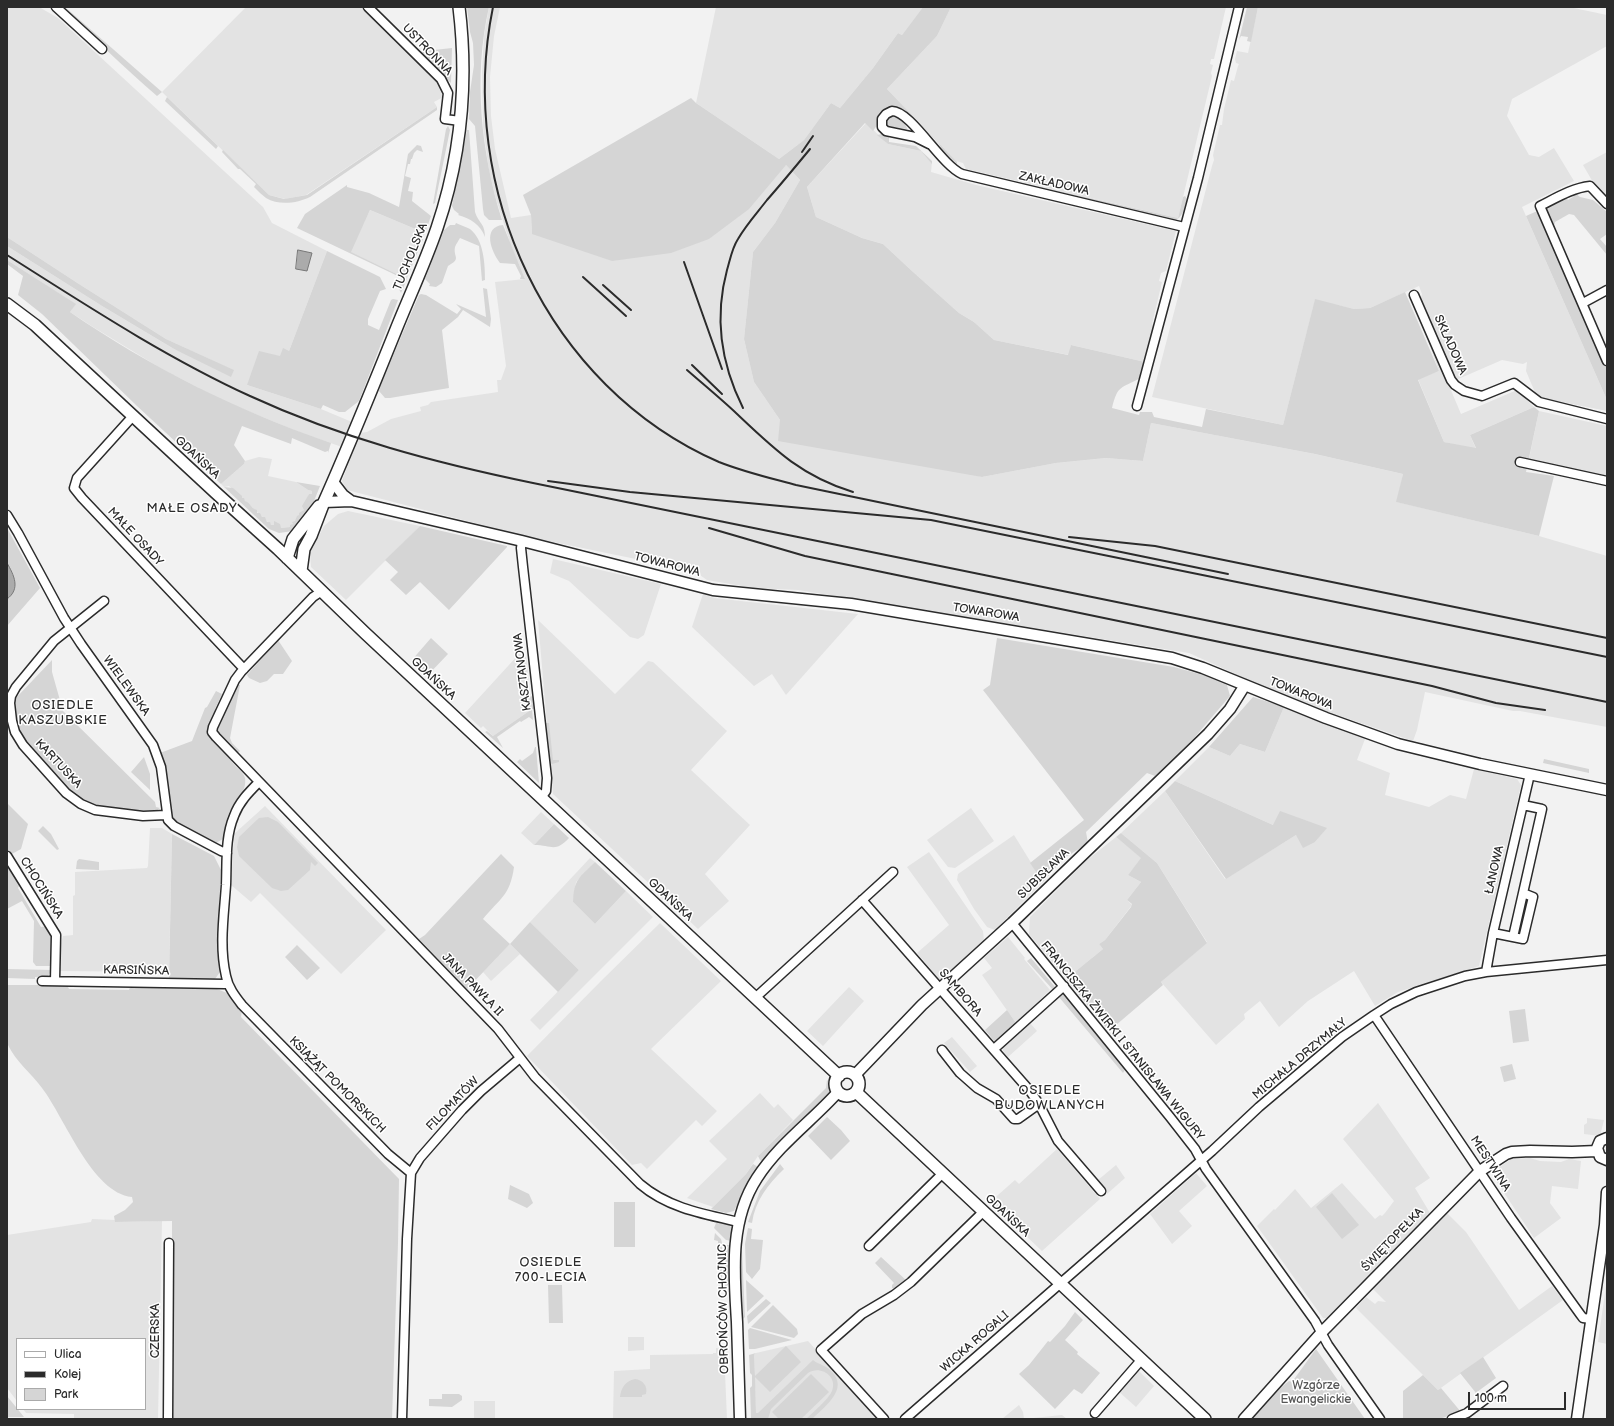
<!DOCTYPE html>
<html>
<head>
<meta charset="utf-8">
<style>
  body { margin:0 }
  #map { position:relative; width:1614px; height:1426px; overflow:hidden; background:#f2f2f2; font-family:"Balsamiq Sans",sans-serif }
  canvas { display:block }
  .frame { position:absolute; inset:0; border:8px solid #2b2b2b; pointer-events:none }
  .legend { position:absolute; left:16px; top:1338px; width:130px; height:72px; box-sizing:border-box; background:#fff; border:1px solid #aaa; margin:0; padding:5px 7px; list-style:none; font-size:12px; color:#2b2b2b }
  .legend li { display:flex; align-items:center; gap:8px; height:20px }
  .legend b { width:20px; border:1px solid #aaa }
  .scale { position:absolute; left:1468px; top:1392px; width:98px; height:18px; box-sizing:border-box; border:2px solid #2b2b2b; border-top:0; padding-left:5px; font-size:12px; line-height:14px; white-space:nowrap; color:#2b2b2b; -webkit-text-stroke:3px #fff; paint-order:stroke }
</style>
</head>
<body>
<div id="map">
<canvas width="1614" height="1426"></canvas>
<div class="frame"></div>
<ul class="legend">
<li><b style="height:5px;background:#fff"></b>Ulica</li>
<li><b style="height:5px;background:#2b2b2b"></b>Kolej</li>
<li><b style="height:11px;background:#d5d5d5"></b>Park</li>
</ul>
<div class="scale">100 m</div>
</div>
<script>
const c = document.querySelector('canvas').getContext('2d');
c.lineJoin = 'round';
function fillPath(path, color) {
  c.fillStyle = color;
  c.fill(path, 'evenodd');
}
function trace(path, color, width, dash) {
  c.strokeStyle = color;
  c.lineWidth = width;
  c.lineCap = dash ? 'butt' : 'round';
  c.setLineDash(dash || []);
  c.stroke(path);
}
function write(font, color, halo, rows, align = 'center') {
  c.font = font + ' "Balsamiq Sans",sans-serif';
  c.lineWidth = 3;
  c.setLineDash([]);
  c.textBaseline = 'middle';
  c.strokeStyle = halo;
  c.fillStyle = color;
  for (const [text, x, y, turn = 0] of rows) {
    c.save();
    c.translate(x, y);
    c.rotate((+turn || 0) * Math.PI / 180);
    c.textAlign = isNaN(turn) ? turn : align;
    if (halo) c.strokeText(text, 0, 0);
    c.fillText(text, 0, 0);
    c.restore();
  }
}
fillPath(new Path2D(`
  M7,7H39L58,18L263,207L272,223L327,251L289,351L281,356L247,385L321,409L352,422L342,447L299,432L226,402L162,369L93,327L70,312L75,304L7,260V246L102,306L174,349L233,370L166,339L79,284L7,237Z
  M246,7H363L412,57L438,80L445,96L434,102L437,107L306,195L285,199L269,195L162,92Z
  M489,7H500L494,36L490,77L491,116L495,149L511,218L531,215L532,234L786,165L800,180L775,223L753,252L744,339L754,382L780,420L982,477L1056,463L1106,458L1143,461L1151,423L1315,454L1403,474L1397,502L1539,536L1607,556V727L1520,711H1513L1425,692L1417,730L1413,741L1291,699L1189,653L798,590L754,588L707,580L694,571L529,537L347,490L342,481L360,433L367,432L391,419L421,411L420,407L428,405L431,402L498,392L497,380H501L506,366L495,282L525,279L511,246L496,199L489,171L483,127L482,72L484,36Z
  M716,7H923L902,35L898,33L873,68L840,108L831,103L804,140L779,159L696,103Z
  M951,7H1226L1214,59H1211L1210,64L1213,65L1211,73L1212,76L1178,218L966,169L963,163L956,161L887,89L937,36Z
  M1258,7H1569L1607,15V46L1512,99L1507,116L1529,155L1539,157L1554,148L1574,181L1522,207L1607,400V411L1537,397L1526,371L1527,362L1523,364L1502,360L1456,380L1421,298L1422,294L1419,286L1370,308L1354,309L1315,300L1283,425L1152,397L1212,166L1214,160L1213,155L1220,125H1222L1224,109L1231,80L1234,81L1238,66L1239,64L1236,63L1235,59L1237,51L1248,53Z
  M866,123L888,144L921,151L932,162L931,172L976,185L1176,231L1166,271L1161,273L1159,281L1162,282L1152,324L1154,325L1145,362L1071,345L1069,355L994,340L974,322L959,313L912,271L883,244L862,238L816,217L807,187Z
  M1607,152V199L1594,184L1583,165Z
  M370,210L425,233L407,279L350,252Z
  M1415,305L1461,414L1517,390L1534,407L1470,435L1476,449L1444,442L1418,379L1439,371Z
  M1539,411L1607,426V477L1529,459Z
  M259,457L272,459L268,476L296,482L308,490L312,491V494H309L304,510L291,527L281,528L271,525L229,486L224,487L221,484L244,464L245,461Z
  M348,511L420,526L346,600L311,567L310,553L324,526L338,514Z
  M553,559L661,584L644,635L638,639L630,637L569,581L550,573Z
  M703,594L714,598L858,614L786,695L772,674L754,686L692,627Z
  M538,620L615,694L648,661L653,662L727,731L691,770L750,825L705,874L729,901L698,929L553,794Z
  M519,654L526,657L532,709L493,736L483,726L481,728L465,713Z
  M1284,707L1365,739L1357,760L1390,773L1385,795L1429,807L1450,795L1466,799L1474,769L1517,779L1521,785L1479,966L1398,992L1375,1006L1354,971L1308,1001L1279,1027L1260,1001L1244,1014L1245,1019L1216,1045L1161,982L1207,942L1157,863L1121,833L1165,791L1225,879L1296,835L1315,842L1326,828L1273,825L1175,781L1209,747L1230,756L1240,744L1265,752Z
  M265,806L386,930L341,974L260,893L251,902L231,885L234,834Z
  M971,808L994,841L955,868L948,867L927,840Z
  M541,812L554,824L534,845L521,833Z
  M150,828H162L172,834L169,972L60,971L61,943L63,936L73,935V896L75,895V872L147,868L148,866Z
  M1014,835L1043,882L995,930L987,927L974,909L957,880L958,874Z
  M1116,837L1142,858L1128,875L1141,882L1127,900L1132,905L1105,940L1099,944L1103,949L1066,979L1029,934L1030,917L1086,861Z
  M929,852L983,931L984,941L942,979H939L917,953L949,925L907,867Z
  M590,858L595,862L576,882L573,902L595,924L626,891L653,917L540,1030L530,1020L579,970L530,922Z
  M660,923L721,981L651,1049L717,1111L702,1126L696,1120L647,1169L641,1163L632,1165L527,1056L601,981Z
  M1008,937L1025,958L1024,959L1050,990L1016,1023L982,975L992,968L984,958Z
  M510,944L520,954L491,981L483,972Z
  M849,987L864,1001L823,1046L807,1031Z
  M1030,1023L1037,1031L1008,1057L1003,1051V1047Z
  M952,1037L977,1066L970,1072L944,1043Z
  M760,1093L774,1108L778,1104L793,1120L758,1156L746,1174L713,1207L687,1198L727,1159L709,1141Z
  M1378,1103L1430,1178L1415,1188L1430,1213L1327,1318H1323L1257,1226L1274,1209L1275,1210L1295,1189L1311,1208L1342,1183L1375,1219L1380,1215L1382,1216L1385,1213L1394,1201L1343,1139Z
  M1587,1118L1604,1120L1600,1136L1584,1134V1125L1587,1123Z
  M1057,1149L1100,1199L1042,1251L990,1202L1015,1180L1019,1184Z
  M1530,1158L1540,1161L1561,1162L1569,1159L1581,1161L1578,1189L1552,1186L1550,1203L1561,1218L1534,1238L1491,1173L1511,1159Z
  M1116,1165L1125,1178L1107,1194L1098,1180Z
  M1196,1173L1207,1186L1179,1211L1192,1226L1172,1244L1150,1214Z
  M1447,1213L1466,1232L1519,1310L1552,1286L1563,1300L1438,1390L1356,1308L1366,1297L1375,1304L1378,1301L1386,1302L1373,1289Z
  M92,1219L115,1220V1222L162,1221L158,1419H74V1414L26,1413L23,1409H145V1339H17V1401L7,1388V1235L91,1222Z
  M1607,1279V1344L1598,1342Z
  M628,1337H644V1350L628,1351Z
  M808,1341L849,1386L879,1419H756L754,1355L756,1353Z
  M716,1348L724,1349L727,1419H613L614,1371L650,1369V1355L713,1354V1353H716Z
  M1137,1369L1154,1386L1136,1407L1118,1391Z
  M474,1401H495V1419H474Z
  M1019,1405L1023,1412L1024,1419L1062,1415L1067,1419H1002Z`), '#e3e3e3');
fillPath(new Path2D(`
  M60,7H65L162,92L157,96C124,68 93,36 60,7Z
  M467,7H489C473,77 481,152 502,220H489L484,215L483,209L475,126L469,119L470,92L474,65L473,43L470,32Z
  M923,7H951L937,36L887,89L957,162V164L942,150L939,144L914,117L905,114L897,108L892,107L883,111L879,116L877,125L873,131L865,123L807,187L816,217L862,238L883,244L912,271L959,313L974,322L994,340L1068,355L1071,345L1145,362L1140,372L1141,375L1140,378C1121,389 1118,384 1112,408L1139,415L1140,412H1152L1154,417L1202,427L1206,409L1283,425L1315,299L1354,309L1370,308L1405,292L1439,371L1418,380L1444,442L1476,448L1470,435L1534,407L1539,411L1526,472L1554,476L1539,536L1396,502L1403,474L1315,454L1151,423L1143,461L1106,458L1056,463L982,477L778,441L780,420L754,382L744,339L753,252L775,223L800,180L786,165L749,209L709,239L671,253L612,261L532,234L531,215L523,195L691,98L696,103L779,159L804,140L831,103L840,108L873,68L898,33L902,35Z
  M1247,7H1258L1251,42L1247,41L1248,37L1241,36L1239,40Z
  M452,48L451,83L416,52Z
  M167,97L218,146L216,149L165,101Z
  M437,107V110L310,197C298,203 279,206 266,198C262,195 258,191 254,187L256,184L240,169H238L222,152L223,150L269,195L284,199L307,195Z
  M892,115C898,117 907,123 907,129L886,126V120Z
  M448,126L450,130L435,203L433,204L446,129Z
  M467,130H469L475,212C479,224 485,223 485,237C480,224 471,219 458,215L459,214L454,210L452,206Z
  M882,134L889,136V142L916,146L932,161V164L921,151L888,144L877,135Z
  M417,145L421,146L423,152L417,150L414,153L412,159H411L410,164H408L405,176L411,178L408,191L413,192L412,201L431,216L425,233L370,210L351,252L407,279L401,293L399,289L402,278L297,228L305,214L347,185V187L369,193L399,207L408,154Z
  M1015,181L1178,218L1183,197L1185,196L1187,199L1184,211L1179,218L1175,220L1162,216L1142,213L1141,211L1016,183Z
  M1575,193L1580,197L1593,200L1607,212V234L1600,239L1607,247V255L1574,215L1569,214L1555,222L1554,226L1545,208L1565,197L1568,200L1573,197Z
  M1535,212H1539L1607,369V400L1526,216Z
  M456,223C460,225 466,227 470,229C484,240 485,264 485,280L482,281L479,246L460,238C459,240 456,244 455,247C453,258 462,258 448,266L442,283L436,287L429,286L430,284L425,279L444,230L450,225H455Z
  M503,225L525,279H520L521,276L515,264L500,263C491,251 482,227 503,225Z
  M415,235L423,239L409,273L403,271L402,267L404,264L410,265L418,245L413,242L411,240L412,236Z
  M7,237L79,284L166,339L234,370L231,377L174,349L102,306L7,246Z
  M327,251L380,277L386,289L380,291L368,319V325L379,330L391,300L393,299L398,300L359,401L345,412H339L323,405L321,409L247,385L259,351L280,356L283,348L289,351Z
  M7,260L76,304L70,312C150,367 238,411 331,443L328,453V451L325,452L292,438L291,444L242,426L234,445L245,461L244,464L221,484L137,406L42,314L18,295L23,276L7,264Z
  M483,288L487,289L491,319L490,327L463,310L458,317L442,330L449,388L390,398H385L379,391L380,386L419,295L421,294L426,295L457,314L461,309L456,304L486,317Z
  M129,405H130L219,486L217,487Z
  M296,482L320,486L314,501L299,524L293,531L279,533L269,529L224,487L233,488L242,496V498H244L245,501C250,502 251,509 257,510V513H260L262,517H265L267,522H270L271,525H274V521L280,524L281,528L290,527V525L293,524L292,522L295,521L297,516L299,515V513L304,510L302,506L309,494H312V491L308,490Z
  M420,526L507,546V547L449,610L420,582L406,595L390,580L398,572L385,560Z
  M7,528L40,588L7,626Z
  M431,638L448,654L427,676L411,661Z
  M997,638L1174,667L1203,675L1227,685L1230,696L1194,738L1155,776L1147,773L1086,832L1088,843L1063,859L1043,882L1030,863L1084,820L983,690L990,685Z
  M278,640L292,661L283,674H274L267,681L260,683L249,678L247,675Z
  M52,660V672L63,711L155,802L156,807L160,808L156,811L146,812L98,807L73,794L25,741L14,715L15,699Z
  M237,684L240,685L230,738L232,743L240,751L237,754L218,734L216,729Z
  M216,691L222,694L215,709L216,710L207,733L230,758C233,767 243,770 245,778C247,791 237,799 231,809C226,818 224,829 223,839L214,844L171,820L160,753L192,741L205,708L207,707Z
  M530,696L534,697L536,715H534V709H532L533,720L529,717L521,722L520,721L497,737L503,748L485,732L487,731L493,736L532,709Z
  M1253,697L1284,707L1265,752L1240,744L1230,756L1209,747Z
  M545,723H549L553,760H559V762L552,764L549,762Z
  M535,747H536L539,783L517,762L520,759L522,761L533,753Z
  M144,757L150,774V790L131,772Z
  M1544,759L1589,769V773L1543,763Z
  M1175,781L1273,825L1280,811L1327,828L1315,842L1303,848L1296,835L1226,879L1165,791Z
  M7,803L28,824L21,849L10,855L9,852L7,853Z
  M268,817L278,822L318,863L315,866L311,862L310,870L288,890L281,891L272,888L239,856L237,847L239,837L259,818Z
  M554,824L569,838C555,853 552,845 534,845Z
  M43,826L51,834L59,849L57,850L38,831Z
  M1121,833L1157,863L1207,943L1161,982L1163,985L1109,1031L1066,979L1103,949L1099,944L1105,940L1131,907L1132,904L1127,900L1141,882L1128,875L1141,858L1116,837Z
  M172,834L214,856L221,870L217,947L220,972L215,979L169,978Z
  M501,854L514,867C510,896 500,898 483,919L510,944L530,922L579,970L558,992L510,944L467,989L419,939L425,935Z
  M79,859L99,862V870L76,869L77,861Z
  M595,862L626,891L595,924L573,902C574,879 579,878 595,862Z
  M9,865L20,884L18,888L41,927L47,926L52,939V966H36L33,962L34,921L22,901L7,909V866Z
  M297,945L320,968L307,980L285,957Z
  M1031,958L1055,987L1054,991L1027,961Z
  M7,969L52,970L48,976L35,977V979L7,978Z
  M47,984L67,985L69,989L129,990L130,987L132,986L217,989L227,993L242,1010L241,1017L399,1179L398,1243L392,1419H172V1221L115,1222L114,1216L125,1210L133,1202L132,1197C92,1193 65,1118 42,1088C31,1073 16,1062 8,1045C5,1039 7,995 7,985H46Z
  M1061,993H1065L1126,1068L1123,1073L1058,996Z
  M1525,1009L1529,1041L1513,1043L1509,1011Z
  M1007,1010L1016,1023L995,1042L985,1030Z
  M1512,1064L1516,1079L1504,1082L1500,1067Z
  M827,1080C832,1085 834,1087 831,1093L763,1162L760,1160L758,1156L826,1088Z
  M827,1117L841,1130L850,1141L831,1160L808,1136Z
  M753,1164L758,1167L757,1170L740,1204L738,1203L734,1211L726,1213L711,1209L746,1174Z
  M780,1164L784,1169C768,1184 755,1201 752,1223L748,1222L760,1191Z
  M510,1185L529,1194L533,1203L527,1208L508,1199Z
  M1332,1193L1359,1225L1342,1239L1316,1207Z
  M614,1202H635V1247H614Z
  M719,1221L727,1223L732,1228V1241L726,1240L714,1228L716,1223Z
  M748,1228L752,1229L751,1239L763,1240L760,1269L752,1279L746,1272L745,1244Z
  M715,1233L721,1239L722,1243V1287H720L719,1280H721V1276H719L718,1241L714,1240Z
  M727,1245H731L730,1283L725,1287V1249Z
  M739,1245L742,1251L745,1317L742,1320Z
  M881,1257L907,1281L896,1289L892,1288V1285L894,1283L875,1263Z
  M746,1280L764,1296L747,1312Z
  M548,1285H562L563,1323H549Z
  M766,1299L771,1303L748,1324L747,1316Z
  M773,1305L797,1329L798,1334L794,1338L751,1327Z
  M1075,1312L1083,1320L1065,1340L1078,1352L1077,1354L1100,1373L1082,1394L1074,1389L1055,1409L1019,1374L1029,1365L1048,1341L1050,1342L1065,1326Z
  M750,1328L792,1340L755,1349H749L748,1330Z
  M786,1346L801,1362L770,1392L755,1377L756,1413H758L813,1360C819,1365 826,1365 831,1371C850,1389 824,1407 812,1419H806C813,1412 828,1400 832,1391C838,1376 820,1365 808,1373L771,1409L768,1419H751L750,1388L752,1386V1375L750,1373L749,1355L756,1353L754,1355L755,1376Z
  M1316,1349L1365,1419H1250L1270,1396L1289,1381L1292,1382Z
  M1483,1357L1496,1378L1477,1392L1480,1398L1460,1373Z
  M811,1374L829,1392L801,1419H779L772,1412Z
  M1423,1375L1438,1390L1441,1388L1461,1412L1439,1419H1403V1391Z
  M635,1379C643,1380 648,1386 646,1394L642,1395V1397H620C621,1388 625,1381 635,1379Z
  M442,1394H459L462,1396V1400L452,1407L429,1406V1399H442Z
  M7,1396L24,1417H7Z`), '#d5d5d5');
const water = new Path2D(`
  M298,250L312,253L307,271L296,269Z
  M7,563C14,575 21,589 7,599Z`);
fillPath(water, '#ababab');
trace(water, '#787878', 1);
const minor = new Path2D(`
  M56,7L102,49
  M368,7L441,79L448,93L445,119L460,121
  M929,144L915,137L886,131L882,127V119L886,114L892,111C911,111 941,165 962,174L1184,227
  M1607,204L1590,186C1572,188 1556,198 1540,206L1607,361
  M1414,295L1451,380L1455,385L1464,391L1482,396L1514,383L1539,402L1607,419
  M1583,303L1607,290
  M1137,406L1198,178L1239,7
  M133,416L77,478L74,488L82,498L244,669
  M1520,462L1607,481
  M7,515L18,533L64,618L81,644L153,745L161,767L168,820L174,826L221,851L227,853
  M522,541L521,548L523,567L547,778L546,791L541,798
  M322,591L313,597L241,672L235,680L213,727L212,732L216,737L498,1029L535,1077L640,1184C668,1208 703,1214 739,1222
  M104,601L54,641L16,687L11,696L10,703L12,721L15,732L23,745L66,793L81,804L95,810L143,816L166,815
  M259,782C249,792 239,802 234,816C225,837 227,862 226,885C224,915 219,946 226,976C228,987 235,996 242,1005L388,1154L411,1173
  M7,856L56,935L55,981
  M862,900L1030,1091L1039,1104
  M1012,923L1170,1117L1195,1149L1206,1169L1315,1321L1328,1345L1380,1419
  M1493,933L1523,939L1533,897L1523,893L1542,809L1523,805
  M1513,937L1523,893
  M1486,972L1493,933L1530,774
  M42,981L225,984L228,983
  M755,998L893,872
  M1374,1015L1511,1218L1580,1314L1583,1318L1591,1319
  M994,1049L1064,986
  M942,1050L960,1073L977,1088L996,1099L1014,1119H1018L1039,1104L1058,1141L1101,1191
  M869,1246L943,1173
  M1095,1413L1142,1359
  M168,1419L169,1243
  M402,1419L407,1239L411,1173L420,1158L462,1110L481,1091L520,1058
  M884,1419L821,1350L862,1314L894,1295L911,1282L983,1212
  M905,1419L1212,1151L1259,1107L1342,1037L1374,1015L1391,1004L1416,992L1465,976L1486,972L1607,960
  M1452,1419L1467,1413L1503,1386`);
const tertiary = new Path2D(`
  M333,482L343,495L351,501
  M324,502L351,501L522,541L713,590L851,604L1172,658L1203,668L1326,718L1398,744L1480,764L1607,790
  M855,1075L922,1005L1012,923L1208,734L1230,709L1245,685
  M1607,1138L1600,1141L1597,1148L1600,1157L1607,1160
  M740,1419C739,1387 738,1354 737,1322C734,1273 729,1221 757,1178C779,1144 812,1121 838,1092
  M1244,1419L1321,1333L1480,1171L1506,1154L1512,1152L1530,1151L1572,1152L1597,1151
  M1577,1419L1605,1225L1607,1192`);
const secondary = new Path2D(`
  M7,304L35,325L49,338L216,493L278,549L365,633L839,1076
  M287,558L293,539L319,506
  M301,571L304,549L311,536L324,502C349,446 372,389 395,332C409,297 425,263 437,228C461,157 468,81 459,7
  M835 1084a12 12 0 1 1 24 0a12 12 0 1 1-24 0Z
  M856,1092L1205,1419`);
trace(minor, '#2b2b2b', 11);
trace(tertiary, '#2b2b2b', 13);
trace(secondary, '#2b2b2b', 14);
trace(minor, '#fff', 8);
trace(tertiary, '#fff', 10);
trace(secondary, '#fff', 11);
trace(new Path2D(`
  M493,7C456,188 547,387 719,462C744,472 770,478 796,485C833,493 870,500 907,508C1014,530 1121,552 1228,574
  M802,152L813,136
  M7,255C86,305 165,357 250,396C341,438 436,463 533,483L1607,702
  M684,262L722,369
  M583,277L626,316
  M603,285L631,310
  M692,365L722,394
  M687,370C703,384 720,398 736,413C774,449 801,476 853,492
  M743,408C721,364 714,318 727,270C730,260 732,248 738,239C746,225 757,213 767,200C782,183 796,166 810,149
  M548,481L630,492L931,520L1607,657
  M709,528L805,556L1432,686L1496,703L1545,710
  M1069,537L1155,546L1607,638`), '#2b2b2b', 2);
write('12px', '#2b2b2b', '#fff', [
  ["USTRONNA",427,50,46],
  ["ZAKŁADOWA",1054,184,13],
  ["TUCHOLSKA",411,257,-68],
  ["SKŁADOWA",1450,345,66],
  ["GDAŃSKA",197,458,43],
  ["MAŁE OSADY",135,537,47],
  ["TOWAROWA",667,565,14],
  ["TOWAROWA",986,613,9],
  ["KASZTANOWA",523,672,-97],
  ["GDAŃSKA",433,679,43],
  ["WIELEWSKA",126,686,54],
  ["TOWAROWA",1301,694,22],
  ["KARTUSKA",58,764,47],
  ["ŁANOWA",1495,870,-77],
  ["SUBISŁAWA",1044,874,-44],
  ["CHOCIŃSKA",41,888,58],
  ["GDAŃSKA",670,900,43],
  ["KARSIŃSKA",136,971,1],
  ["JANA PAWŁA II",472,985,46],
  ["SAMBORA",960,993,49],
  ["FRANCISZKA ŻWIRKI I STANISŁAWA WIGURY",1122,1041,51],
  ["MICHAŁA DRZYMAŁY",1300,1059,-40],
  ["KSIĄŻĄT POMORSKICH",337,1085,45],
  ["FILOMATÓW",453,1104,-46],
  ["MESTWINA",1490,1164,57],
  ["GDAŃSKA",1007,1216,43],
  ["ŚWIĘTOPEŁKA",1393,1240,-46],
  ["OBROŃCÓW CHOJNIC",724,1309,-91],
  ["CZERSKA",156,1331,-90],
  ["WICKA ROGALI",975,1342,-41]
]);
write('12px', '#565656', '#fff', [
  ["Wzgórze",1316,1386],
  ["Ewangelickie",1316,1400]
]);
c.letterSpacing = '1px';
write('13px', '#2b2b2b', '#fff', [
  ["MAŁE OSADY",192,509],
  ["OSIEDLE",63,706],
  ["KASZUBSKIE",63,721],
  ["OSIEDLE",1050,1091],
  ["BUDOWLANYCH",1050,1106],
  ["OSIEDLE",551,1263],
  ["700-LECIA",551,1278]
]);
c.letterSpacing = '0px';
</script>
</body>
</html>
